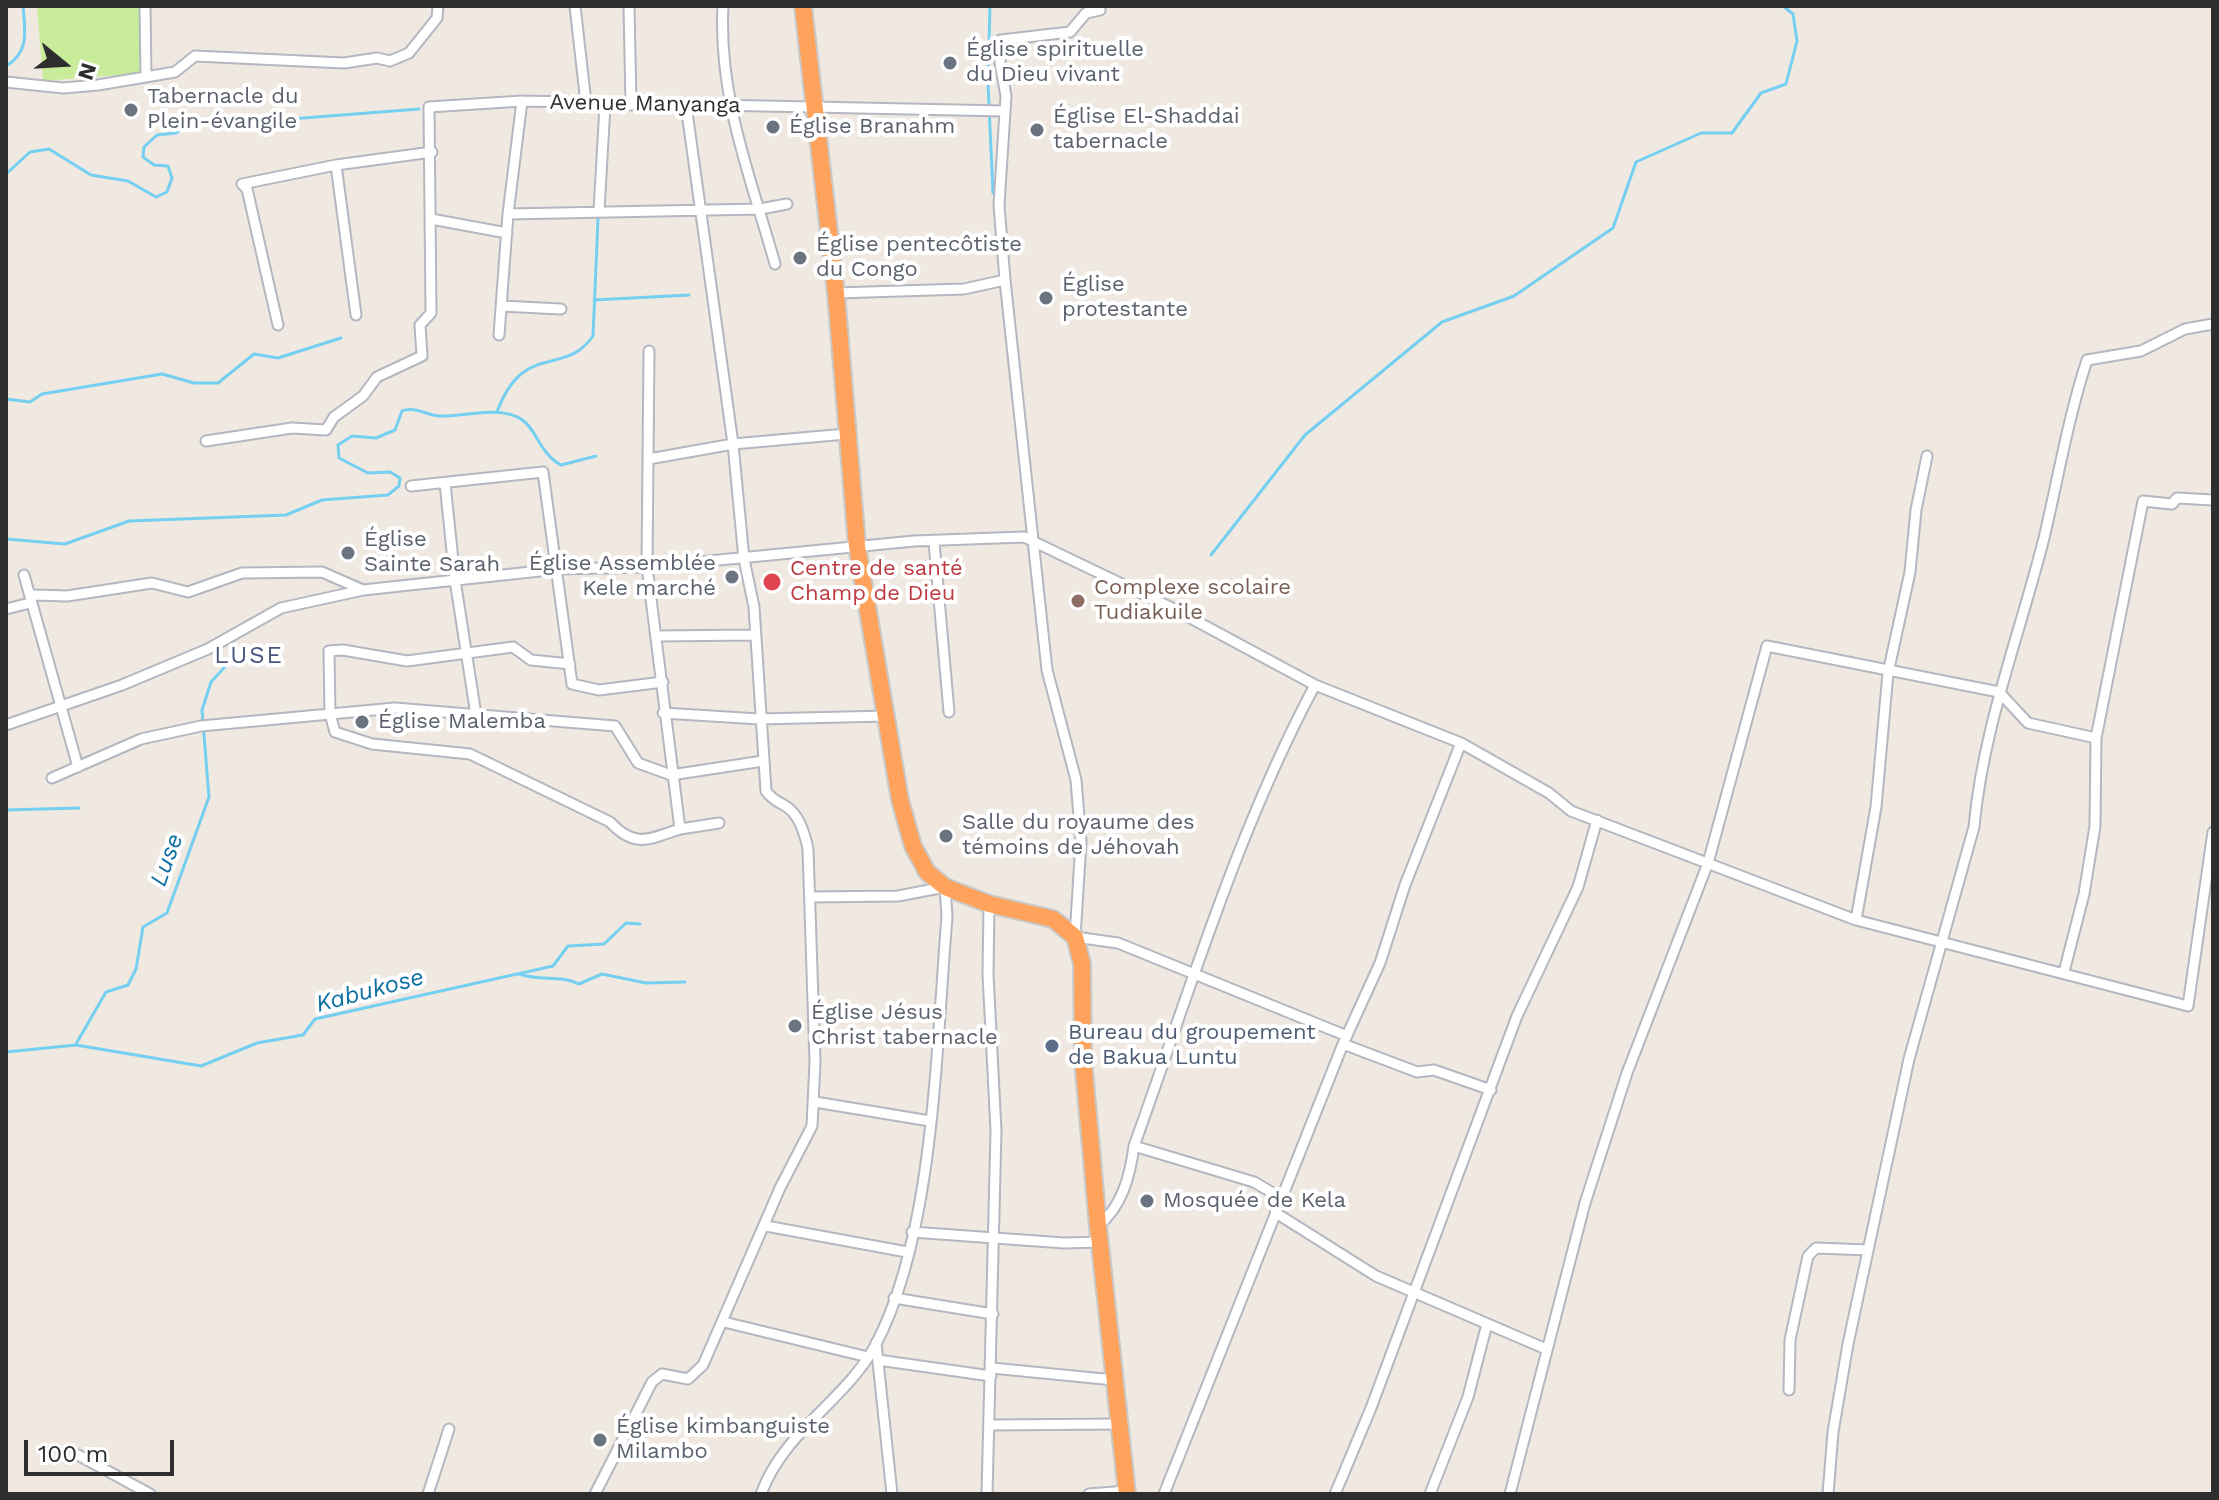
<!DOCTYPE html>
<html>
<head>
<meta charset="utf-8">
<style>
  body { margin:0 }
  #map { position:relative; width:2219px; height:1500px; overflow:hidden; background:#efe9e1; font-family:"Work Sans",sans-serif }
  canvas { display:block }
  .frame { position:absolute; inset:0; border:8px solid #2e2e2e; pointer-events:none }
  .north { position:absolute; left:24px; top:24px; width:80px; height:80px; -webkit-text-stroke:6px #fff; paint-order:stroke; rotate:108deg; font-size:22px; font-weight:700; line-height:32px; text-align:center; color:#2e2e2e }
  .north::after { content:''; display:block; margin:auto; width:28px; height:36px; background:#2e2e2e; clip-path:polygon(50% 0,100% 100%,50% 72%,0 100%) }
  .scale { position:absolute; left:24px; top:1440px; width:150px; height:36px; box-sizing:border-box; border:4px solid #2e2e2e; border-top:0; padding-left:10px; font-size:24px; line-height:28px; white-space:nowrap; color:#2e2e2e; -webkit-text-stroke:6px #fff; paint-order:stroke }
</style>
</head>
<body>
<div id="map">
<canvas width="2219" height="1500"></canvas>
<div class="frame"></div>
<div class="north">N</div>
<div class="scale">100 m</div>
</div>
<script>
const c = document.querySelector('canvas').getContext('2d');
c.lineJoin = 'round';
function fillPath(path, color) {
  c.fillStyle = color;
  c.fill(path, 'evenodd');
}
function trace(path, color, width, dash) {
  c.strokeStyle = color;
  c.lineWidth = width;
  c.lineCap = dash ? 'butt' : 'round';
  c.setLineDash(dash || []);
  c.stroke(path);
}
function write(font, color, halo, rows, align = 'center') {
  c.font = font + ' "Work Sans",sans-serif';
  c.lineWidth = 8;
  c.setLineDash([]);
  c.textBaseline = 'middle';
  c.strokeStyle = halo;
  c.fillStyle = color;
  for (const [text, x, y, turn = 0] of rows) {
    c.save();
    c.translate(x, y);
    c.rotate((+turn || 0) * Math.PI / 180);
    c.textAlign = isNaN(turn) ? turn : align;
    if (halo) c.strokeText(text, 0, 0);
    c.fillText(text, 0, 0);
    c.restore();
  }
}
fillPath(new Path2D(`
  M37,6H139L144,73L43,81Z`), '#c9ec9a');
trace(new Path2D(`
  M990,6L988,84L993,193
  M6,66C30,52 25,30 23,6
  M6,174L30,152L49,149L91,175L128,181L156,197L167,192L172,178L168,166L154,165L143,157L144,147L157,135L176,133L193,119L214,125L419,109
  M594,300L689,295
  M6,399L30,402L42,394L162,374L194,383H218L254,354L278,358L341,338
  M497,412C524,340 564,378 593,336L598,219
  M6,539L65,544L129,521L286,515L322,500L388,495L399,486L400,478L390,472L368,473L339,458L338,445L352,436L376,438L395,430L402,411C415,406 426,415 439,416C464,417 499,405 521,419C537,429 539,453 561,465L596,456
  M1211,555L1305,435L1442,322L1514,296L1613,228L1636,162L1701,133H1732L1761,93L1786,84L1797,41L1793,14L1783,6
  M6,810L79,808
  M519,974C543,982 558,974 579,984L602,974L646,983L685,982
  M76,1044L106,992L128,985L136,969L143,927L167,913L209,797L202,710L211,682L233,658
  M6,1052L76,1045L201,1066L257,1043L303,1035L315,1019L553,966L568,946L604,944L626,923L640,924`), '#75cff0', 3);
const street = new Path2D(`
  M145,6L146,76
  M575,6L586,103
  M629,6L631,105
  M723,6C718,97 751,178 775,264
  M1100,6V10L1086,13L1070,32L1001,40L1000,63L1006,96L999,205L1005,280L1047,670L1076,780L1081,842L1075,937L1118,943L1347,1036
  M6,82L63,88L98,85L175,72L195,56L344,63L377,58L390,61L409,53L437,18L438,6
  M336,165L356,315
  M599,211L605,105
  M508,214L760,209L787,204
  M431,219L507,233
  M836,293L964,289L1005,280
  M501,306L561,309
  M278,325L247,189L242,184L336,165L432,152
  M499,335L508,214L522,101
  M649,351L647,567L680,829L719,823
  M206,441L292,428L326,430L334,417L363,396L377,377L422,356L420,325L431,313L429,107L522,101L1005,111
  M649,459L733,444L846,434
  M445,483L455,580L476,715
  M411,486L543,472L572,684L599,690L663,682
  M934,542L949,712
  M24,575L78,767
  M6,609L30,603L33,595L67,596L152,583L188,592L242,573L322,572L363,590
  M656,636L755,635
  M570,664L531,660L513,647L407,661L343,650L329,651L330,714L335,732L372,744L470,754L610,822C635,849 649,839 680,829
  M663,713L759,719L887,716
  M6,725L122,685L208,649L281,608L363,590L559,569L647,567L914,541L1024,537L1170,607L1315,685L1461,743L1549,793L1571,811L1856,920L2188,1006L2213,832
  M52,778L141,739L201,726L395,708L615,726L638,763L671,775L763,761
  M1856,920L1876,807L1888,673L1910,572L1916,510L1927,456
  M2064,972L2084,894L2095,826L2096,738
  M1343,1044L1417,1072L1434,1070L1491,1090
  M815,1102L930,1121
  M1134,1146C1190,991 1237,831 1315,685
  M766,1226L907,1252
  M1098,1226C1122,1207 1130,1176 1134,1146L1254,1182L1271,1192L1276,1213L1376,1276L1546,1349
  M912,1232L1064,1243L1100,1242
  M894,1298L993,1314
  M724,1322L868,1357
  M876,1343L892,1494
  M878,1360L991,1376
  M992,1368L1114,1380
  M1789,1390L1790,1340L1808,1256L1816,1248L1868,1250
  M989,1425L1119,1424
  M78,1455L150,1494
  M428,1494L449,1429
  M595,1494L652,1382L662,1374L688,1379L703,1365L780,1188L812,1126L815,1062L808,849C805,834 800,816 787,807C778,801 773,801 766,791L754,607L744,559L733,444L686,105
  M761,1494C784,1431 845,1401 875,1346C935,1233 936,1045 947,917L945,887L898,896L810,897
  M987,1494L996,1131L988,974L989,904
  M1089,1494L1127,1491
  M1164,1494L1343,1044L1380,963L1405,885L1461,743
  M1335,1494L1371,1408L1517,1016L1578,887L1597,820
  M1430,1494L1468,1397L1487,1324
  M1510,1494L1585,1203L1627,1073L1708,863L1767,646L1999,692L2028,723L2096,738L2143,501L2172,504L2177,498L2213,500
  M1828,1494L1833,1432L1848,1344L1909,1059L1974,827C1983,727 2020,634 2044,538C2058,479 2068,418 2087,360L2141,351L2185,329L2213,324`);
const highway = new Path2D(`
  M803,6L836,293L857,546L900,800L913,846L927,872L945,887L989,904L1053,919L1075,937L1082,964L1083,1059L1098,1226L1127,1494`);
trace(street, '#b4b7c1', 13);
trace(highway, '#c9c9c9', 20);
trace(street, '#fff', 9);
trace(highway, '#ffa35c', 16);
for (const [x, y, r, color] of [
  [950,63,8,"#6b7280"],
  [131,110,8,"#6b7280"],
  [773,127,8,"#6b7280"],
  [1037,130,8,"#6b7280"],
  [800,258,8,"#6b7280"],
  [1046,298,8,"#6b7280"],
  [348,553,8,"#6b7280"],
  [732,577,8,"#6b7280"],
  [772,582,10,"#e0444e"],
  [1078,601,8,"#8d6e63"],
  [362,722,8,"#6b7280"],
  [946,836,8,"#6b7280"],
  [795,1026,8,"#6b7280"],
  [1052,1046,8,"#5c6f8a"],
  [1147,1201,8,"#6b7280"],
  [600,1440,8,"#6b7280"]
]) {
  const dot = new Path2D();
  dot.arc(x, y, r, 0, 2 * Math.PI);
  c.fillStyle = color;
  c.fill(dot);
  trace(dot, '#fff', 3);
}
write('22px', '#5b616d', '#fff', [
  ["Église spirituelle",966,50],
  ["du Dieu vivant",966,75],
  ["Tabernacle du",147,97],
  ["Plein-évangile",147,122],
  ["Église El-Shaddai",1053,117],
  ["tabernacle",1053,142],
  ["Église Branahm",789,127],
  ["Église pentecôtiste",816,245],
  ["du Congo",816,270],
  ["Église",1062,285],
  ["protestante",1062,310],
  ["Église",364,540],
  ["Sainte Sarah",364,565],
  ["Église Assemblée",716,564,"right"],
  ["Kele marché",716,589,"right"],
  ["Église Malemba",378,722],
  ["Salle du royaume des",962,823],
  ["témoins de Jéhovah",962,848],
  ["Église Jésus",811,1013],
  ["Christ tabernacle",811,1038],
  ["Mosquée de Kela",1163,1201],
  ["Église kimbanguiste",616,1427],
  ["Milambo",616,1452]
], 'left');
write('22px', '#2e2e2e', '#fff', [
  ["Avenue Manyanga",645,104,1]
]);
write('22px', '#be3a42', '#fff', [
  ["Centre de santé",790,569],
  ["Champ de Dieu",790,594]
], 'left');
write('22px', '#785e54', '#fff', [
  ["Complexe scolaire",1094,588],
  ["Tudiakuile",1094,613]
], 'left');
write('22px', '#4e5e75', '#fff', [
  ["Bureau du groupement",1068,1033],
  ["de Bakua Luntu",1068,1058]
], 'left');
c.letterSpacing = '2px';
write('24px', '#4d5680', '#fff', [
  ["LUSE",249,656]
]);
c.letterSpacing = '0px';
write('italic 24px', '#0d6fa3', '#fff', [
  ["Luse",167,860,-70],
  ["Kabukose",370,991,-15]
]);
</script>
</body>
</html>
